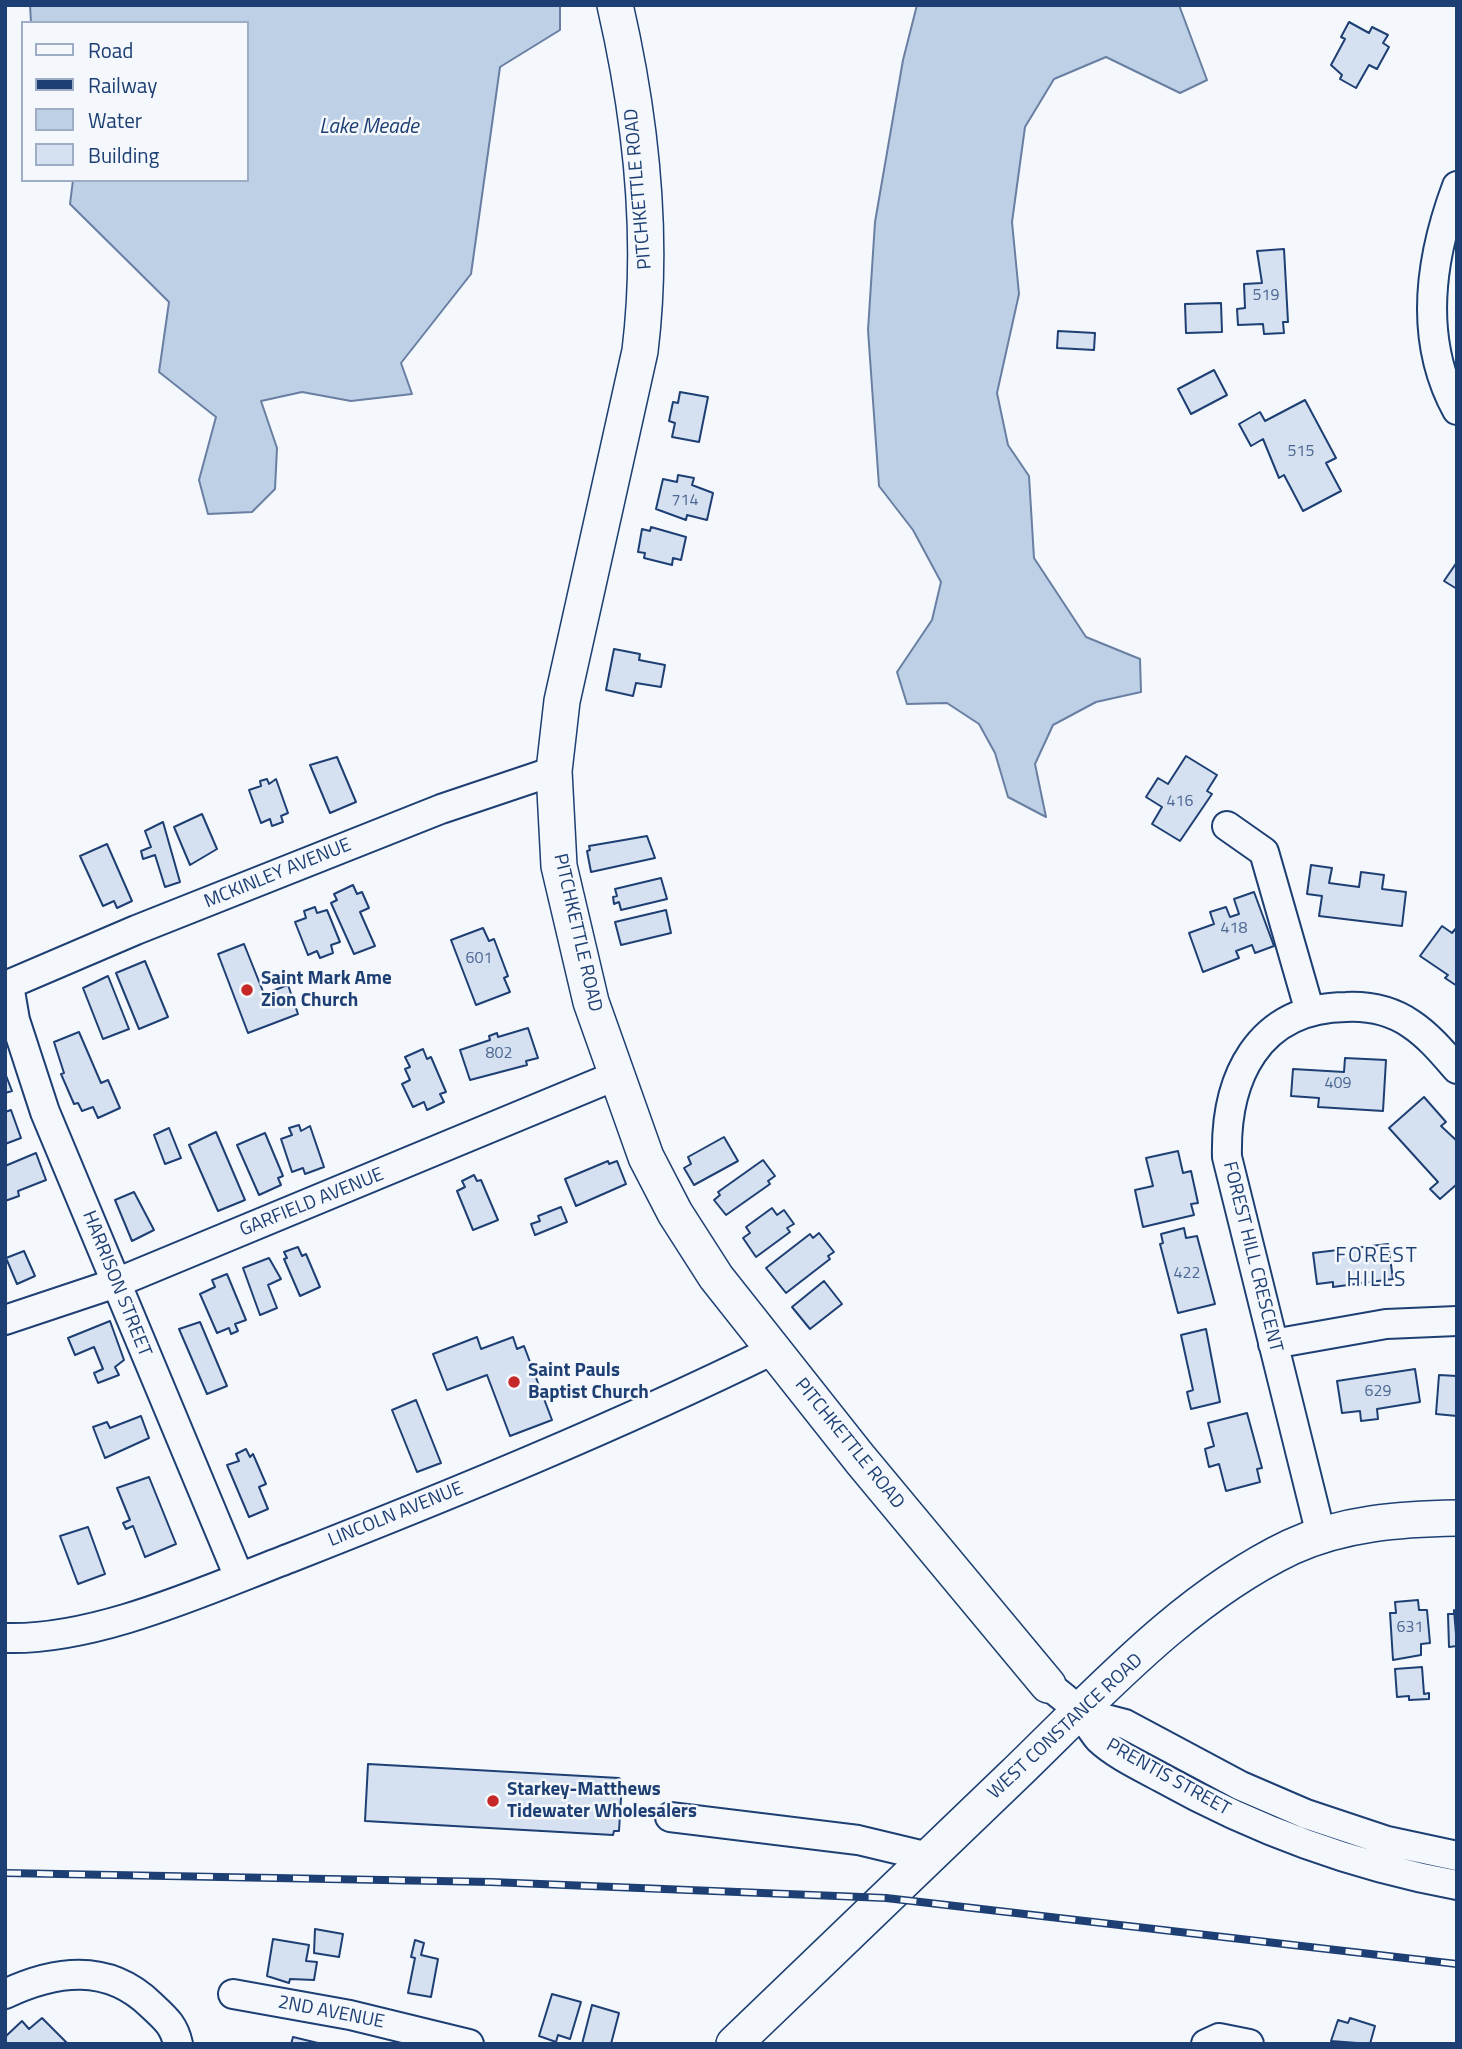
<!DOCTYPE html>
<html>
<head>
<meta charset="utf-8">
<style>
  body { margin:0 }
  #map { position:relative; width:1462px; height:2049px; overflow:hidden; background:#f4f7fb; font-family:"Titillium Web",sans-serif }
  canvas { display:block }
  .frame { position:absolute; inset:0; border:7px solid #1d3f73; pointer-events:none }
  .legend { position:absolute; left:21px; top:21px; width:228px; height:161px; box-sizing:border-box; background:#f4f7fb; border:2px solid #9eadc5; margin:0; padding:9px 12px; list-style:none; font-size:21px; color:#1d3f73 }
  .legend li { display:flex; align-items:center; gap:14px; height:35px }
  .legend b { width:35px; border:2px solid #9eadc5 }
</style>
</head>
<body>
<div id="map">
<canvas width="1462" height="2049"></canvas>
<div class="frame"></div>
<ul class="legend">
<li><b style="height:9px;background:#f4f7fb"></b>Road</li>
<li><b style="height:9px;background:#1d3f73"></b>Railway</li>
<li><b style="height:19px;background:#bed0e5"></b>Water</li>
<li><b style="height:19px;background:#d5e0f0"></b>Building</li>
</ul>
</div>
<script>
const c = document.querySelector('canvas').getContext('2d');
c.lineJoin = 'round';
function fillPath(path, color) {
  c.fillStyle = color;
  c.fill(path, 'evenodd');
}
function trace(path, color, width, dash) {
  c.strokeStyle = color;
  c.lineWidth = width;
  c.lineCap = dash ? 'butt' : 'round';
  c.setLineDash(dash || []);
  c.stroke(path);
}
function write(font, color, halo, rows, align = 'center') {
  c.font = font + ' "Titillium Web",sans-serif';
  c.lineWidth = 5;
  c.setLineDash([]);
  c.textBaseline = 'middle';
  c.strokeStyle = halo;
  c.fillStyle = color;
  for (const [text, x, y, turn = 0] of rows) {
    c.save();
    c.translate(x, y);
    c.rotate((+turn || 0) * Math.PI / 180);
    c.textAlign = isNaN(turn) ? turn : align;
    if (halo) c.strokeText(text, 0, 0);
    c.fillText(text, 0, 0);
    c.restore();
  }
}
const water = new Path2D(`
  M30,5H560V30L500,67L471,274L401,363L412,394L351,401L302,392L261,401L277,448L275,489L252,512L208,514L199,480L216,417L159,372L169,302L70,204L73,180H247V23H31Z
  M917,5H1179L1207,80L1180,93L1106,57L1054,79L1025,127L1012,222L1019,294L997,393L1008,445L1029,476L1034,558L1086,637L1140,659L1141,692L1096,702L1053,725L1035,764L1046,817L1008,797L995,753L979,724L947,703L907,704L897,672L932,620L941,582L913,530L879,486L868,330L875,222L903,60Z`);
fillPath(water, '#bed0e5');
trace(water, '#687fa3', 2);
const building = new Path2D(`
  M1349,22L1369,33L1372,27L1388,35L1383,43L1389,47L1377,69L1369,65L1356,88L1340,79L1342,75L1331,65L1345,39L1341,37Z
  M1284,249L1288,322H1283L1284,333L1264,334L1263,324L1238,325L1237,309L1245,308L1244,284L1262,283L1257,251Z
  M1221,303L1222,332L1186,333L1185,304Z
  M1058,331L1095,333L1094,350L1057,348Z
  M1214,370L1227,395L1191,414L1178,389Z
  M680,392L708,397L699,442L672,437L675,423L669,421L673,402L678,403Z
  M1305,400L1336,458L1326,463L1341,491L1303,511L1284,475L1279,478L1263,439L1251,446L1239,424L1260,412L1265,421Z
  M678,475L694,478L692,485L713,493L707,520L687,515L686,520L656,509L663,479L677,482Z
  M651,527L686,537L681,560L673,558L672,565L644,558L645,553L638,552L642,529L650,531Z
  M1457,562V589L1444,581Z
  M614,649L640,654L639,660L665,665L661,687L636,683L633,696L606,690Z
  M1186,756L1217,775L1207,791L1212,794L1180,841L1152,824L1162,807L1146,797L1158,778L1168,784Z
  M337,757L356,802L330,813L310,765Z
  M267,779L269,784L276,779L288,813L281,816L283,822L272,826L270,819L261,823L249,790L261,786L260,781Z
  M202,814L217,849L190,865L174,827Z
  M163,822L180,882L165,887L155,855L143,859L141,851L151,847L145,831Z
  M647,836L655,858L591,872L587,851L590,850L589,846Z
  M107,844L132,901L117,908L114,901L103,906L80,856Z
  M1311,865L1332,868L1329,883L1359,887L1361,872L1384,875L1382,889L1406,892L1402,926L1319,916L1322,896L1307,894Z
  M661,878L667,899L621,910L619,902L614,904L613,897L617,896L615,889Z
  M353,885L357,894L362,892L369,908L360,912L375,946L354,954L331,903L337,900L334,894Z
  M1254,892L1274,946L1255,953L1252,945L1236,951L1239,958L1203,972L1189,933L1214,924L1210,912L1226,907L1230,917L1239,914L1234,899Z
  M315,907L317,913L327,910L340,942L331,945L333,953L320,958L317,951L308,955L295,922L306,918L304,911Z
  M666,910L671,933L621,945L615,922Z
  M1442,926L1452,933L1457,927V986L1445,978L1448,975L1420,956Z
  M483,928L489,941L494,939L508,976L504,978L510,992L476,1005L451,940Z
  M244,944L264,994L288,985L298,1014L248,1033L218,954Z
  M145,961L168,1017L139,1029L116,973Z
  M108,976L129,1029L103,1039L83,988Z
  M528,1028L538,1058L526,1061L527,1065L470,1080L460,1050L490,1040L489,1036L497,1033L498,1037Z
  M79,1032L101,1083L108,1080L120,1108L98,1118L93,1107L82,1111L78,1103L74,1104L61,1074L64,1073L54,1042Z
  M423,1049L427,1059L431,1057L446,1092L440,1094L444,1102L427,1110L424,1102L413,1107L402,1084L410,1080L405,1069L410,1067L405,1057Z
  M1345,1058L1386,1060L1383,1111L1318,1107L1319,1098L1291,1096L1293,1069L1344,1072Z
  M5,1073L12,1091L5,1093Z
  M1424,1097L1446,1122L1441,1126L1457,1141V1184L1440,1199L1430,1189L1438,1182L1389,1128Z
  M11,1110L21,1138L5,1144V1112Z
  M299,1125L301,1131L310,1126L324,1167L305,1174L303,1168L292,1172L281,1139L292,1135L289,1128Z
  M169,1128L181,1158L165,1164L154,1135Z
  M216,1132L245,1200L218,1211L189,1145Z
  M265,1133L283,1176L278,1178L281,1185L259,1195L237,1145Z
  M724,1137L738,1161L694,1185L684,1168L691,1164L688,1157Z
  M1178,1151L1183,1173L1191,1171L1198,1203L1191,1204L1194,1215L1143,1227L1135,1190L1153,1186L1146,1158Z
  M36,1153L46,1180L18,1191L19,1196L5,1201V1166Z
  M763,1160L775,1176L768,1181L770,1184L726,1215L714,1200L720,1195L718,1192Z
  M608,1161L609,1164L617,1161L626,1184L576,1206L565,1179Z
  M474,1175L477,1181L481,1180L498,1220L473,1230L457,1191L465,1187L462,1181Z
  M134,1192L154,1230L132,1241L115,1200Z
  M561,1207L567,1222L535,1235L531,1224L540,1221L538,1216Z
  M772,1208L777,1215L784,1210L794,1224L787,1228L790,1232L756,1257L743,1238L750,1233L746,1227Z
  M1184,1228L1186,1238L1197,1236L1215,1304L1178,1313L1160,1244L1163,1243L1161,1234Z
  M819,1233L834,1252L828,1256L830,1259L786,1293L766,1268L810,1234L813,1238Z
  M1388,1244L1393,1279L1333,1287V1282L1317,1284L1313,1253Z
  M298,1247L302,1256L306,1254L320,1287L300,1296L284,1259L287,1258L284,1252Z
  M24,1251L35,1276L17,1284L6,1258Z
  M269,1258L281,1279L268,1285L277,1308L260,1315L243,1268Z
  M227,1274L246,1320L235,1324L238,1331L231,1334L229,1328L217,1333L200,1294L215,1287L212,1280Z
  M824,1281L842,1304L810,1329L792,1307Z
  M110,1321L124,1360L115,1367L119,1375L98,1383L94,1373L103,1369L94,1347L75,1355L68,1338Z
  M200,1322L227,1386L207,1394L179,1329Z
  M1206,1329L1220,1402L1191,1409L1187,1392L1193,1390L1181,1335Z
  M477,1337L481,1349L513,1337L517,1349L524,1346L552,1420L510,1436L487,1375L447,1390L433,1354Z
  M1415,1369L1420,1402L1377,1409L1378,1419L1361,1421L1360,1411L1342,1413L1337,1381Z
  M1439,1375L1457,1376V1416L1436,1414Z
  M416,1400L441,1463L417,1472L392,1410Z
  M1247,1413L1262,1468L1257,1469L1260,1482L1226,1491L1219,1464L1209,1467L1205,1449L1214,1446L1208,1423Z
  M141,1416L149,1438L105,1458L93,1427L107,1422L110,1428Z
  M246,1449L250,1457L253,1454L266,1484L259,1487L268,1509L249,1517L227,1465L239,1461L236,1454Z
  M149,1477L176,1544L145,1557L133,1526L126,1529L123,1523L130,1520L117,1488Z
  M88,1527L105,1574L78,1584L60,1536Z
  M1418,1600L1419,1610H1427L1430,1643L1421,1644V1655L1393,1660L1390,1613H1396L1395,1602Z
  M1454,1610L1457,1646L1449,1647L1448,1614H1454Z
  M1422,1667L1424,1694L1429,1693V1699L1409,1700V1696L1397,1697L1395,1669Z
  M368,1764L619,1778L622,1781L619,1831H614L613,1835L365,1821Z
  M315,1929L343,1934L339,1957L314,1953Z
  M273,1939L309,1945L306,1961L317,1962L314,1980L290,1979L289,1983L267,1976Z
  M415,1940L424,1943L421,1955L438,1959L431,1997L408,1993L415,1958L411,1957Z
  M552,1994L581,2002L570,2039L558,2035L556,2042L539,2036Z
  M592,2005L619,2013L611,2044H582Z
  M42,2018L68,2044H5V2037L22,2021L29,2029Z
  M1350,2018L1375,2026L1370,2044L1331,2041L1338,2020L1348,2023Z
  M293,2037L322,2044H291Z`);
fillPath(building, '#d5e0f0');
trace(building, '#1d3f73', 2);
const minor = new Path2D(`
  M1457,186C1430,258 1418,339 1457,410
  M1227,826L1264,852L1310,1012
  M9,985L15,1020L45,1112L239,1577
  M5,986L136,930L441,809L554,771
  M5,1320L116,1283L615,1076
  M1273,1344L1386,1324L1457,1321
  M1321,1535L1227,1157C1225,1079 1257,1008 1346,1007C1368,1006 1392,1011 1411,1024C1429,1036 1443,1053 1457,1069
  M5,1638C96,1641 206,1590 290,1558C453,1494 616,1427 773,1350
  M1048,1685C1059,1694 1071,1702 1080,1713C1087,1721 1092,1731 1099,1739C1116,1755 1142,1767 1162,1778C1255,1830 1353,1866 1457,1885
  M1079,1712L1125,1724L1241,1786L1306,1814L1387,1841L1457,1856
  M670,1817L858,1840L929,1857
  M5,1994C56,1970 108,1963 151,2005C165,2018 174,2025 178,2044
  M233,1994L350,2015L469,2044
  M1206,2044L1219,2038L1249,2044`);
const major = new Path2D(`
  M615,5C641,118 654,237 640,351L562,701L554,771L559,866L591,1002L646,1157L675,1213L716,1277L860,1459L1048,1685
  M734,2044C827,1954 921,1865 1014,1775C1098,1694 1184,1598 1291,1547C1343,1523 1400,1519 1457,1518`);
trace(minor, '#1d3f73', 32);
trace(major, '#1d3f73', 38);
trace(minor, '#f4f7fb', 28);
trace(major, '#f4f7fb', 35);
const rail = new Path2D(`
  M5,1873L491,1882L886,1898L1457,1964`);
trace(rail, '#1d3f73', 8);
trace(rail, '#f4f7fb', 5, [16]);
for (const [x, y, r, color] of [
  [247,990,7,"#c62828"],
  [514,1382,7,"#c62828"],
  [493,1801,7,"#c62828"]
]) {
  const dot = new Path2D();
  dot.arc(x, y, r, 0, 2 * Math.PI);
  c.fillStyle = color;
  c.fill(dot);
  trace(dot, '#f4f7fb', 2.5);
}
write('16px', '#4b6792', null, [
  ["519",1266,296],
  ["515",1301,452],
  ["714",685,501],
  ["416",1180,802],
  ["418",1234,929],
  ["601",479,959],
  ["802",499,1054],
  ["409",1338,1084],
  ["422",1187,1274],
  ["629",1378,1392],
  ["631",1410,1628]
]);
write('19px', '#1d3f73', '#f4f7fb', [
  ["PITCHKETTLE ROAD",639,189,-95],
  ["MCKINLEY AVENUE",278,874,-22],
  ["PITCHKETTLE ROAD",577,933,77],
  ["GARFIELD AVENUE",312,1203,-22],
  ["FOREST HILL CRESCENT",1252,1257,76],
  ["HARRISON STREET",116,1284,68],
  ["PITCHKETTLE ROAD",849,1444,51],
  ["LINCOLN AVENUE",396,1515,-22],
  ["WEST CONSTANCE ROAD",1066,1727,-43],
  ["PRENTIS STREET",1168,1778,29],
  ["2ND AVENUE",331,2013,11]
]);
write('bold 19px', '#1d3f73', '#f4f7fb', [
  ["Saint Mark Ame",261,979],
  ["Zion Church",261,1001],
  ["Saint Pauls",528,1371],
  ["Baptist Church",528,1393],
  ["Starkey-Matthews",507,1790],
  ["Tidewater Wholesalers",507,1812]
], 'left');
write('italic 21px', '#1d3f73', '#f4f7fb', [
  ["Lake Meade",369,128]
]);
c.letterSpacing = '2px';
write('21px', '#1d3f73', '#f4f7fb', [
  ["FOREST",1377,1257],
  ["HILLS",1377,1281]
]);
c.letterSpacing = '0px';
</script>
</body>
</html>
